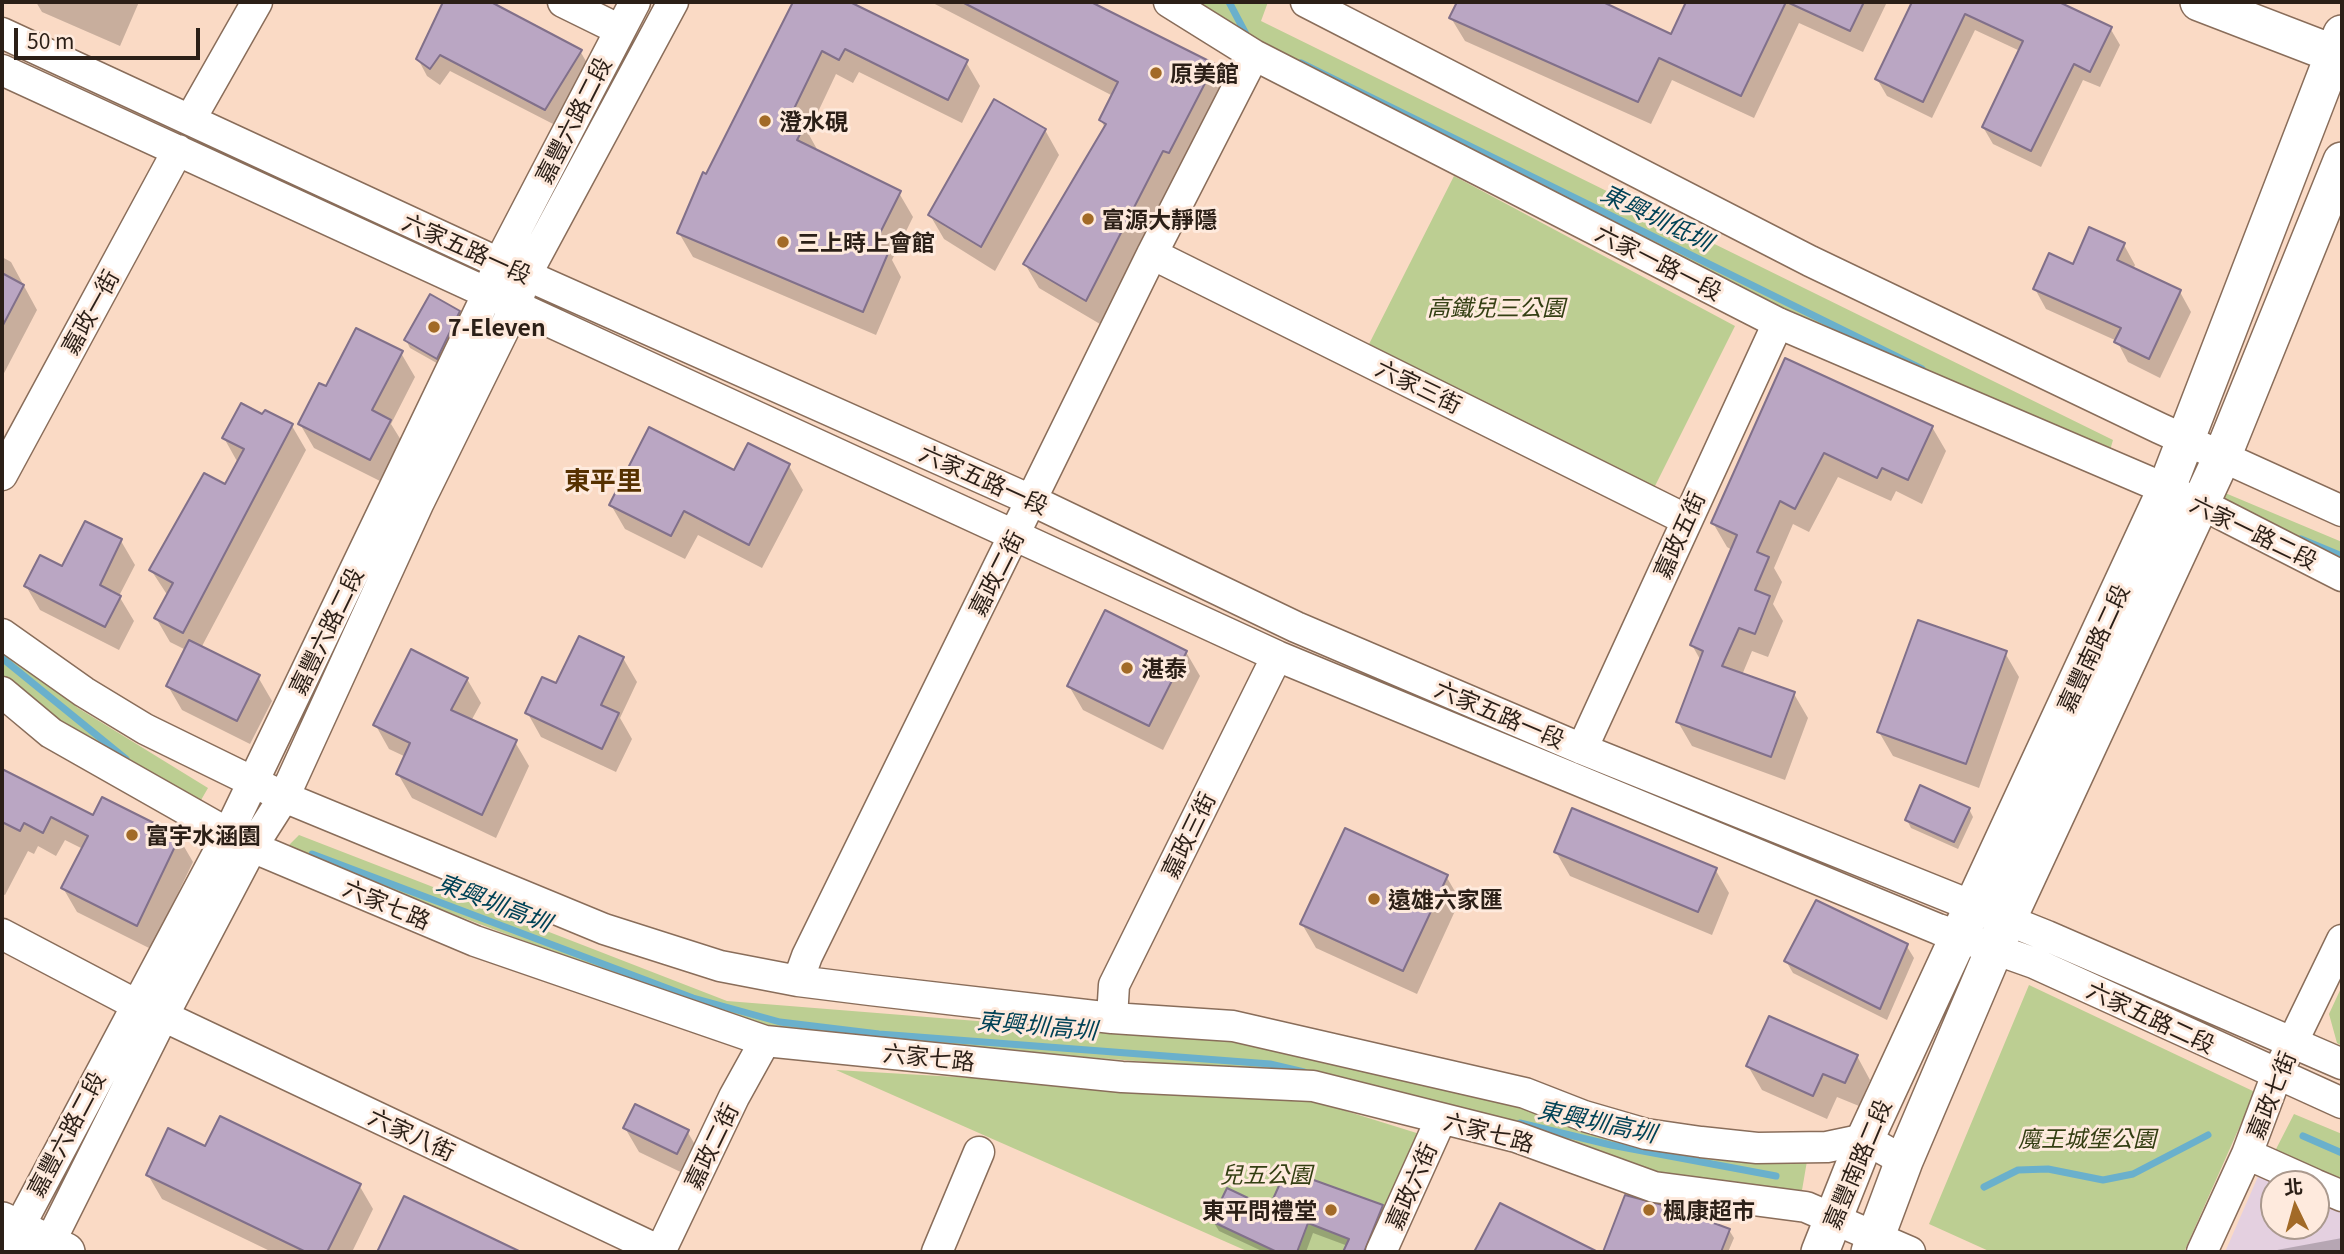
<!DOCTYPE html>
<html>
<head>
<meta charset="utf-8">
<style>
  body { margin:0 }
  #map { position:relative; width:2344px; height:1254px; overflow:hidden; background:#fadac5; font-family:Georgia,"Noto Sans TC",serif }
  canvas { display:block }
  .frame { position:absolute; inset:0; border:4px solid #2b1f17; pointer-events:none }
  .north { position:absolute; left:2260px; top:1170px; width:70px; height:70px; box-sizing:border-box; background:#feeadd; border:2px solid #aa998e; border-radius:50%; rotate:355deg; font-size:19px; font-weight:700; line-height:28px; text-align:center; color:#2b1f17 }
  .north::after { content:''; display:block; margin:auto; width:24px; height:32px; background:#a26a27; clip-path:polygon(50% 0,100% 100%,50% 72%,0 100%) }
  .scale { position:absolute; left:14px; top:28px; width:186px; height:32px; box-sizing:border-box; border:4px solid #2b1f17; border-top:0; padding-left:9px; font-size:21px; line-height:24px; white-space:nowrap; color:#2b1f17; -webkit-text-stroke:5px #feeadd; paint-order:stroke }
</style>
</head>
<body>
<div id="map">
<canvas width="2344" height="1254"></canvas>
<div class="frame"></div>
<div class="north">北</div>
<div class="scale">50 m</div>
</div>
<script>
const c = document.querySelector('canvas').getContext('2d');
c.lineJoin = 'round';
function fillPath(path, color) {
  c.fillStyle = color;
  c.fill(path, 'evenodd');
}
function trace(path, color, width, dash) {
  c.strokeStyle = color;
  c.lineWidth = width;
  c.lineCap = dash ? 'butt' : 'round';
  c.setLineDash(dash || []);
  c.stroke(path);
}
function write(font, color, halo, rows, align = 'center') {
  c.font = font + ' Georgia,"Noto Sans TC",serif';
  c.lineWidth = 6;
  c.setLineDash([]);
  c.textBaseline = 'middle';
  c.strokeStyle = halo;
  c.fillStyle = color;
  for (const [text, x, y, turn = 0] of rows) {
    c.save();
    c.translate(x, y);
    c.rotate((+turn || 0) * Math.PI / 180);
    c.textAlign = isNaN(turn) ? turn : align;
    if (halo) c.strokeText(text, 0, 0);
    c.fillText(text, 0, 0);
    c.restore();
  }
}
fillPath(new Path2D(`
  M2260,1172L2287,1184H2274V1226H2316V1197L2342,1208V1252H2225Z`), '#e4d0e0');
fillPath(new Path2D(`
  M1169,2H1268L1261,21L2113,440L2104,471Z
  M1454,176L1735,326L1654,488L1366,350Z
  M2218,490L2342,542V575L2208,515Z
  M2,645L78,708L208,788L197,807L56,726L2,679Z
  M299,835L727,1001L1227,1041L1807,1161L1801,1196L1657,1175L1272,1072L788,1033L741,1023L284,850Z
  M2029,985L2255,1092L2184,1252H1991L1929,1224Z
  M2342,986V1046L2337,1043L2329,1014Z
  M836,1070L1301,1097L1423,1135L1373,1252H1249Z
  M2294,1114L2342,1134V1183L2274,1153Z`), '#bcce92');
fillPath(new Path2D(`
  M36,2H139L120,46L42,12Z
  M445,2H487L580,51L590,68L555,125L450,71L440,85L427,76L418,59Z
  M795,2H857L855,6L966,62L980,86L962,123L859,72L853,83L836,74L808,133L818,151L899,193L913,217L892,260L901,277L876,335L693,257L679,233Z
  M931,2H1087L1214,66L1228,90L1177,174L1100,324L1039,288L1025,264L1105,128L1101,120L1113,96Z
  M1459,2H1599L1672,36L1688,2L1740,4L1741,2H1887L1863,52L1799,23L1754,118L1672,80L1651,124L1465,41L1451,18Z
  M1906,2H2055L2110,28L2120,45L2100,87L2083,80L2041,167L1993,144L1983,127L2020,51L1975,30L1932,118L1887,96L1877,79L1913,5Z
  M1045,130L1059,155L995,271L944,239L930,215Z
  M2124,245L2135,265L2133,270L2180,292L2191,312L2160,378L2128,362L2117,341L2046,309L2035,289L2074,266Z
  M2,257L11,262L37,310L2,377Z
  M459,312L463,320L442,366L410,348L406,340Z
  M401,353L415,377L391,424L404,445L384,483L314,448L300,424L326,388Z
  M1786,360L1932,427L1946,451L1922,504L1896,491L1891,501L1838,477L1809,532L1793,524L1774,568L1782,582L1773,604L1783,621L1768,657L1752,651L1742,675L1794,694L1808,718L1785,780L1692,746L1678,722L1701,661L1692,645L1732,550L1727,547L1713,523Z
  M263,417L292,426L306,450L201,648L258,677L272,701L250,744L182,710L168,686L186,650L170,642L156,618L168,596L151,570L226,486L238,463L224,438Z
  M789,466L803,490L762,568L698,535L685,559L625,529L611,505L735,472Z
  M121,541L135,565L119,596L134,621L119,650L40,610L26,586Z
  M1186,652L1200,676L1163,750L1083,710L1069,686Z
  M2005,653L2019,677L1979,788L1893,756L1879,732Z
  M623,658L637,682L620,718L632,739L616,772L541,737L527,712L557,686Z
  M467,679L481,703L471,721L515,742L529,766L496,838L412,798L398,774L406,757L389,749L375,724Z
  M2,771L93,817L179,838L193,862L151,949L77,912L63,888L83,849L65,840L56,856L38,846L34,854L28,851L5,895L2,894Z
  M1969,809L1973,817L1958,849L1911,828L1907,820Z
  M1556,852L1715,869L1729,893L1712,935L1570,876Z
  M1446,876L1460,900L1417,994L1316,948L1302,924Z
  M1906,945L1914,958L1887,1020L1793,973L1786,961Z
  M1857,1056L1870,1080L1859,1106L1837,1097L1827,1119L1762,1090L1748,1066Z
  M625,1128L687,1131L701,1155L691,1177L639,1152Z
  M206,1148L359,1185L373,1209L352,1252H272L162,1199L148,1175Z
  M1626,1197L1729,1230L1734,1238L1728,1252H1605Z
  M405,1199L517,1252H379Z
  M1500,1205L1571,1240L1578,1252H1476Z
  M1382,1207L1388,1217L1372,1252H1345L1348,1246L1313,1233L1306,1252H1264L1219,1231L1213,1221L1270,1210Z
  M2342,1238V1252H2273L2277,1250Z`), '#0003');
trace(new Path2D(`
  M1229,2L1247,36
  M1301,63L1922,369
  M2301,539L2342,556
  M2,658L126,759
  M312,854L693,998L780,1022L879,1034L1270,1064L1304,1072
  M1520,1123L1611,1145L1776,1176
  M2303,1136L2342,1153
  M1984,1187L2018,1170L2048,1169L2103,1180L2133,1174L2208,1135`), '#6ab0cc', 7);
const building = new Path2D(`
  M443,2H491L582,50L545,110L440,55L430,69L416,59Z
  M793,2H850L968,60L948,100L845,49L839,60L822,51L790,117L805,125L797,140L901,191L874,245L889,251L863,312L677,233L703,172L706,174Z
  M962,2H1091L1215,64L1169,153L1163,151L1086,301L1023,264L1106,124L1099,120L1118,82Z
  M1457,2H1603L1671,34L1686,2H1786L1741,96L1659,58L1638,102L1449,18Z
  M1787,2H1864L1850,31Z
  M1912,2H2059L2112,27L2090,72L2074,64L2031,151L1982,127L2023,41L1965,14L1923,102L1875,79Z
  M994,99L1046,129L981,247L928,215Z
  M2089,227L2125,243L2117,260L2181,290L2149,359L2114,342L2121,328L2033,289L2049,253L2073,264Z
  M2,273L24,285L2,327Z
  M430,294L460,311L437,359L404,340Z
  M356,328L403,351L372,410L391,420L370,460L298,424L319,383L326,386Z
  M1785,358L1933,426L1908,480L1882,468L1877,478L1824,453L1795,509L1780,501L1757,552L1769,557L1755,590L1770,596L1755,634L1739,628L1722,666L1795,692L1771,757L1676,722L1703,651L1690,645L1737,535L1711,523Z
  M241,403L262,414L265,410L293,424L183,633L154,618L173,583L149,570L204,473L225,484L244,449L222,438Z
  M649,427L734,470L748,443L790,464L749,545L684,511L671,536L609,505Z
  M85,521L122,539L100,585L121,596L105,627L24,586L40,555L62,566Z
  M1105,610L1187,651L1149,726L1067,686Z
  M1918,620L2007,651L1966,764L1877,732Z
  M579,636L624,657L601,705L619,713L602,749L525,713L542,677L556,683Z
  M189,640L260,675L237,721L166,686Z
  M411,649L468,678L451,710L517,740L482,815L396,774L410,743L373,725Z
  M2,769L93,815L102,797L180,836L137,926L61,888L88,836L51,817L43,833L24,823L20,831L2,822Z
  M1920,785L1970,808L1954,842L1905,820Z
  M1572,808L1717,868L1698,912L1554,852Z
  M1345,828L1448,875L1403,971L1300,924Z
  M1816,900L1908,944L1880,1009L1784,961Z
  M1769,1016L1858,1055L1845,1083L1823,1074L1813,1096L1746,1066Z
  M635,1104L689,1130L677,1154L623,1128Z
  M220,1116L361,1184L327,1252H306L146,1175L168,1128L205,1146Z
  M1286,1170L1383,1205L1364,1252H1343L1349,1239L1308,1223L1297,1252H1277L1211,1221L1227,1188L1269,1208Z
  M1625,1195L1670,1207L1730,1229L1721,1252H1603Z
  M404,1196L521,1252H377Z
  M1500,1203L1598,1252H1474Z`);
fillPath(building, '#baa6c3');
trace(building, '#81708a', 2);
const minor = new Path2D(`
  M563,2L620,30
  M1169,2L1254,55L1778,323L2201,504L2342,576
  M1306,2L1810,261L2159,428L2342,511
  M2,33L499,263L1033,501L1296,627L1582,749L2047,936L2342,1064
  M2,70L1277,656L1938,929L2034,963L2342,1103
  M190,120L257,2
  M1152,254L1685,519
  M2,475L178,150
  M2,634L84,692L145,729L284,797L604,929L720,966L798,981L870,990L1112,1018L1233,1026L1525,1093L1584,1116L1646,1134L1701,1142L1757,1148L1827,1147L1865,1139L1904,1161
  M2,692L51,733L252,847L475,941L765,1041L1122,1077L1313,1086L1516,1137L1654,1187L1806,1207L1910,1252
  M1582,749L1778,323
  M2,934L135,1004
  M798,981L807,956L1152,254L1254,55
  M163,1016L662,1252
  M1112,1018L1114,985L1277,656
  M2247,1154L2314,1184
  M2316,1185L2342,1196
  M2,1252L18,1229L227,836L488,293L499,263L635,2
  M45,1252L163,1016L252,847L284,797L419,502L516,305L526,275L673,2
  M660,1252L734,1097L765,1041
  M937,1252L979,1152
  M1381,1252L1441,1119
  M2202,1252L2247,1154L2277,1074L2342,940`);
const tertiary = new Path2D(`
  M2199,2L2342,57
  M2,1221L66,1252
  M1820,1252L1865,1139L2166,490L2342,34
  M1870,1252L1904,1161L2006,922L2222,457L2342,161`);
trace(minor, '#896d5a', 33);
trace(tertiary, '#896d5a', 40);
trace(minor, '#fff', 30);
trace(tertiary, '#fff', 37);
for (const [x, y, r, color] of [
  [1156,73,7,"#a26a27"],
  [765,121,7,"#a26a27"],
  [1088,219,7,"#a26a27"],
  [783,242,7,"#a26a27"],
  [434,327,7,"#a26a27"],
  [1127,668,7,"#a26a27"],
  [132,835,7,"#a26a27"],
  [1374,899,7,"#a26a27"],
  [1331,1210,7,"#a26a27"],
  [1649,1210,7,"#a26a27"]
]) {
  const dot = new Path2D();
  dot.arc(x, y, r, 0, 2 * Math.PI);
  c.fillStyle = color;
  c.fill(dot);
  trace(dot, '#feeadd', 2.5);
}
write('bold 23px', '#2b1f17', '#feeadd', [
  ["原美館",1170,73],
  ["澄水硯",779,121],
  ["富源大靜隱",1102,219],
  ["三上時上會館",797,242],
  ["7-Eleven",448,327],
  ["湛泰",1141,668],
  ["富宇水涵園",146,835],
  ["遠雄六家匯",1388,899],
  ["東平問禮堂",1317,1210,"right"],
  ["楓康超市",1663,1210]
], 'left');
write('23px', '#2b1f17', '#feeadd', [
  ["嘉豐六路二段",573,120,-63],
  ["六家五路一段",467,248,24],
  ["六家一路一段",1659,262,27],
  ["嘉政一街",90,312,-61],
  ["六家三街",1419,386,26],
  ["六家五路一段",984,479,24],
  ["六家一路二段",2254,532,26],
  ["嘉政五街",1679,535,-66],
  ["嘉政二街",996,573,-63],
  ["嘉豐六路二段",326,631,-64],
  ["嘉豐南路二段",2093,648,-65],
  ["六家五路一段",1500,714,23],
  ["嘉政三街",1188,835,-64],
  ["六家七路",387,904,23],
  ["六家五路二段",2151,1017,25],
  ["六家七路",929,1057,6],
  ["嘉政七街",2271,1095,-68],
  ["六家七路",1489,1132,15],
  ["嘉豐六路二段",66,1134,-62],
  ["六家八街",412,1134,25],
  ["嘉政二街",711,1146,-64],
  ["嘉豐南路二段",1857,1164,-67],
  ["嘉政六街",1411,1186,-66]
]);
write('italic 23px', '#343f13', '#feeadd', [
  ["高鐵兒三公園",1496,307],
  ["魔王城堡公園",2087,1138],
  ["兒五公園",1266,1174]
]);
write('italic 24px', '#004256', '#feeadd', [
  ["東興圳低圳",1657,217,26],
  ["東興圳高圳",494,902,21],
  ["東興圳高圳",1037,1025,5],
  ["東興圳高圳",1597,1121,12]
]);
write('bold 26px', '#563100', '#feeadd', [
  ["東平里",603,480]
]);
</script>
</body>
</html>
